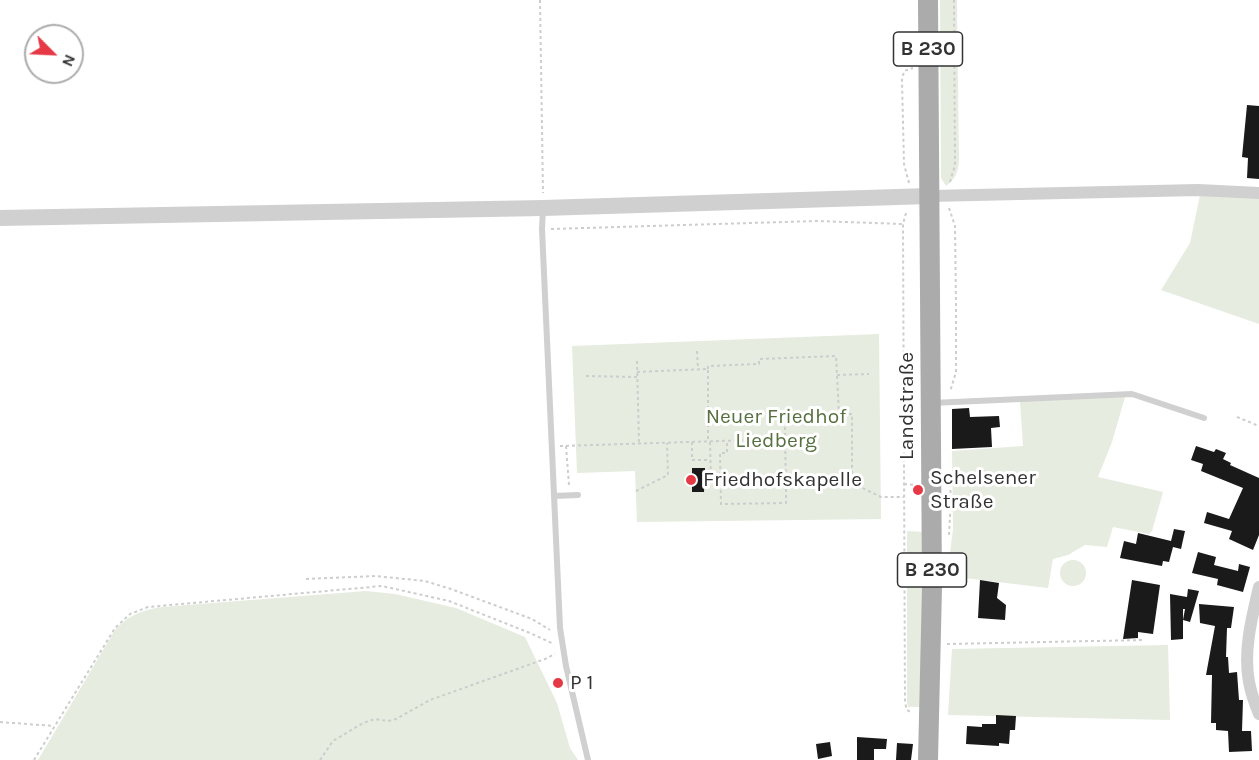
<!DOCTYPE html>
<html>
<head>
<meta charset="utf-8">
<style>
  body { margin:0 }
  #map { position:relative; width:1259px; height:760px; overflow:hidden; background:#fff; font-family:Karla,sans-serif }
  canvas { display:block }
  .north { position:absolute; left:24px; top:24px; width:60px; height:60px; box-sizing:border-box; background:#fff; border:2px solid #adadad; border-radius:50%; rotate:114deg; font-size:16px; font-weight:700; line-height:24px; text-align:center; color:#333 }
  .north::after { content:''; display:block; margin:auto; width:21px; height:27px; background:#e63946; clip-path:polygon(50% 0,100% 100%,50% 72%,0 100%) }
</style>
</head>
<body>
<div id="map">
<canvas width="1259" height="760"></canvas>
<div class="north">N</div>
</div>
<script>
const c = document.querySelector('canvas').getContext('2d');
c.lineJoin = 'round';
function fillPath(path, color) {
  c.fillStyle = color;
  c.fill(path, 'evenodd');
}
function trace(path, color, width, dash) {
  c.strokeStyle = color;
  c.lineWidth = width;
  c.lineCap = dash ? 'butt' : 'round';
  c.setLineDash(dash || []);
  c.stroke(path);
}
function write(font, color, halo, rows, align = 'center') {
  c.font = font + ' Karla,sans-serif';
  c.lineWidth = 6;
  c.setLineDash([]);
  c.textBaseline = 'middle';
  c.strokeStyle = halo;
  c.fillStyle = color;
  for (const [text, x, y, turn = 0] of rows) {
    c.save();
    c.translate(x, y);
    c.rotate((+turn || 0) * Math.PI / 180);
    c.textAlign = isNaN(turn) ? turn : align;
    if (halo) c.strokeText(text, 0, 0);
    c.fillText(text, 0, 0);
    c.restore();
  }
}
fillPath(new Path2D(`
  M940,0H957L959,161C958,173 955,179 946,186L941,178Z
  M1200,195L1240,196L1259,199V324L1161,290L1190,243Z
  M879,334L881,519L637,522L635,471L577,473L572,346Z
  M1125,397L1112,442L1098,477L1163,492L1152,531L1149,534L1113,527L1107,547L1085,545L1068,555L1053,559L1048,588L947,576L953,529L952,451L1023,446L1020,401Z
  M907,531L925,532L923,703L919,707H908L907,702Z
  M1060 573a13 13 0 1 1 26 0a13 13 0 1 1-26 0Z
  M366,591L395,594L456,608L525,637L557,703L570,748L578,760H38L115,630C129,615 142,610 162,607Z
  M1168,645L1170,720L948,715L952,649Z`), '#e6ecdf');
fillPath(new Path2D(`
  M1247,105L1259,106V179L1247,178L1248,158L1242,157Z
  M969,408L970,417L999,416L1000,427L991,428L992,447L952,449V409Z
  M1196,446L1214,452L1216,449L1226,453L1223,459L1231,463L1230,465L1259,478V535L1253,550L1229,539L1232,531L1204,523L1207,512L1229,519L1243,488L1201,471L1203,464L1191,460Z
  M692,468H705L704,492H692Z
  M1174,529L1185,531L1181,549L1173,547L1169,562L1163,561L1162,566L1120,558L1124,541L1136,544L1138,533L1171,541Z
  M1198,552L1216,557L1214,565L1238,571L1239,564L1250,567L1243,592L1217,585L1218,579L1192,573Z
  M980,580L999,583L997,598L1006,605L1005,620L978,618Z
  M1132,580L1160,585L1153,634L1138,632V638L1123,639Z
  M1188,589L1199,591L1190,622L1183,620L1185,609H1183V639L1171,640L1170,594L1187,597Z
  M1199,604L1234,607L1231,628H1227L1226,657H1228L1229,673L1237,672L1239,700H1243L1242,731H1251L1252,751L1229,752L1228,731L1216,730V723H1211L1212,675H1206L1215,626L1200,623Z
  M996,715L1016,716L1015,730H1010L1009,744L999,743V746L966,744L967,726L982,727V724H996Z
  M857,737L887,739L886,749H874V760H857Z
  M830,742L832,756L818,759L816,744Z
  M897,743L913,744L911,760H896Z`), '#1a1a1a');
trace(new Path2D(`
  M540,0L543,193
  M950,182L955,165L954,0
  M909,183L904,164L902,80L904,71L913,68
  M949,208L955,226L956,308V372L950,392
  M906,213L903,224L905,703L907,710L912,713
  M551,229L817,221L902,224
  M697,351L698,369
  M637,361L639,443
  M708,369V366L759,364V359L836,356L839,414
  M637,372L708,369V442
  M837,375L869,374
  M586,376L637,377
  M1237,417L1259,426
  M903,419H916
  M785,439L786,484
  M692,442V460H710
  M710,442L711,480H721
  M727,443V453H720L721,504L786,503V484L852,483
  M560,446L785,439V416L852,414V483L881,497H904
  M566,446L569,485
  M949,472L951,498L949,535
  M904,484L916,485
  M636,491L668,475L667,443
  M306,579L375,576L425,581L451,589L532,619L550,630
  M947,644L1143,640
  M0,722L54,726
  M34,760L115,628L130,614L148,607L382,586L449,601L530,633L554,644
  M320,760L333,741L363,723L375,719L388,721L396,719L430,700L545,659L555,654`), '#cdcdcd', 2, [3, 3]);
trace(new Path2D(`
  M543,208L542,229L560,628L566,666L588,760
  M932,403L1132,394L1204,418
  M554,496L578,495`), '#d0d0d0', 6);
trace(new Path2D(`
  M930,196L1198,190L1259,193
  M1259,587C1252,617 1243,651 1249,682C1251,693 1255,704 1259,714`), '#d0d0d0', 12);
trace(new Path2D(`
  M0,218L543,208L930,196`), '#d0d0d0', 16);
trace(new Path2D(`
  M928,0L932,587L928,760`), '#ababab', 20);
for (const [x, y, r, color] of [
  [691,480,6,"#e63946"],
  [918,490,6,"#e63946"],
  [558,683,6,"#e63946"]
]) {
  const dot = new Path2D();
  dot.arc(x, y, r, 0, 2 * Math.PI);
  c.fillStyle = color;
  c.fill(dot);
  trace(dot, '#fff', 2);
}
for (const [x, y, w] of [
  [928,49,69],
  [932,570,69]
]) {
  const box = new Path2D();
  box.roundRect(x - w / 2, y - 17, w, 34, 4.5);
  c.fillStyle = '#fff';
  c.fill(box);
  trace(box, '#333', 1.5);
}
write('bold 20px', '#333', null, [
  ["B 230",928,49],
  ["B 230",932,570]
]);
write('21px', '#333', '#fff', [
  ["Landstraße",907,406,-90]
]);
write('21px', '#56703f', '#fff', [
  ["Neuer Friedhof",776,417],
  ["Liedberg",776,441]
]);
write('21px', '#333', '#fff', [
  ["Schelsener",930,478],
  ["Straße",930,502],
  ["Friedhofskapelle",703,480],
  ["P 1",570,683]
], 'left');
</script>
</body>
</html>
